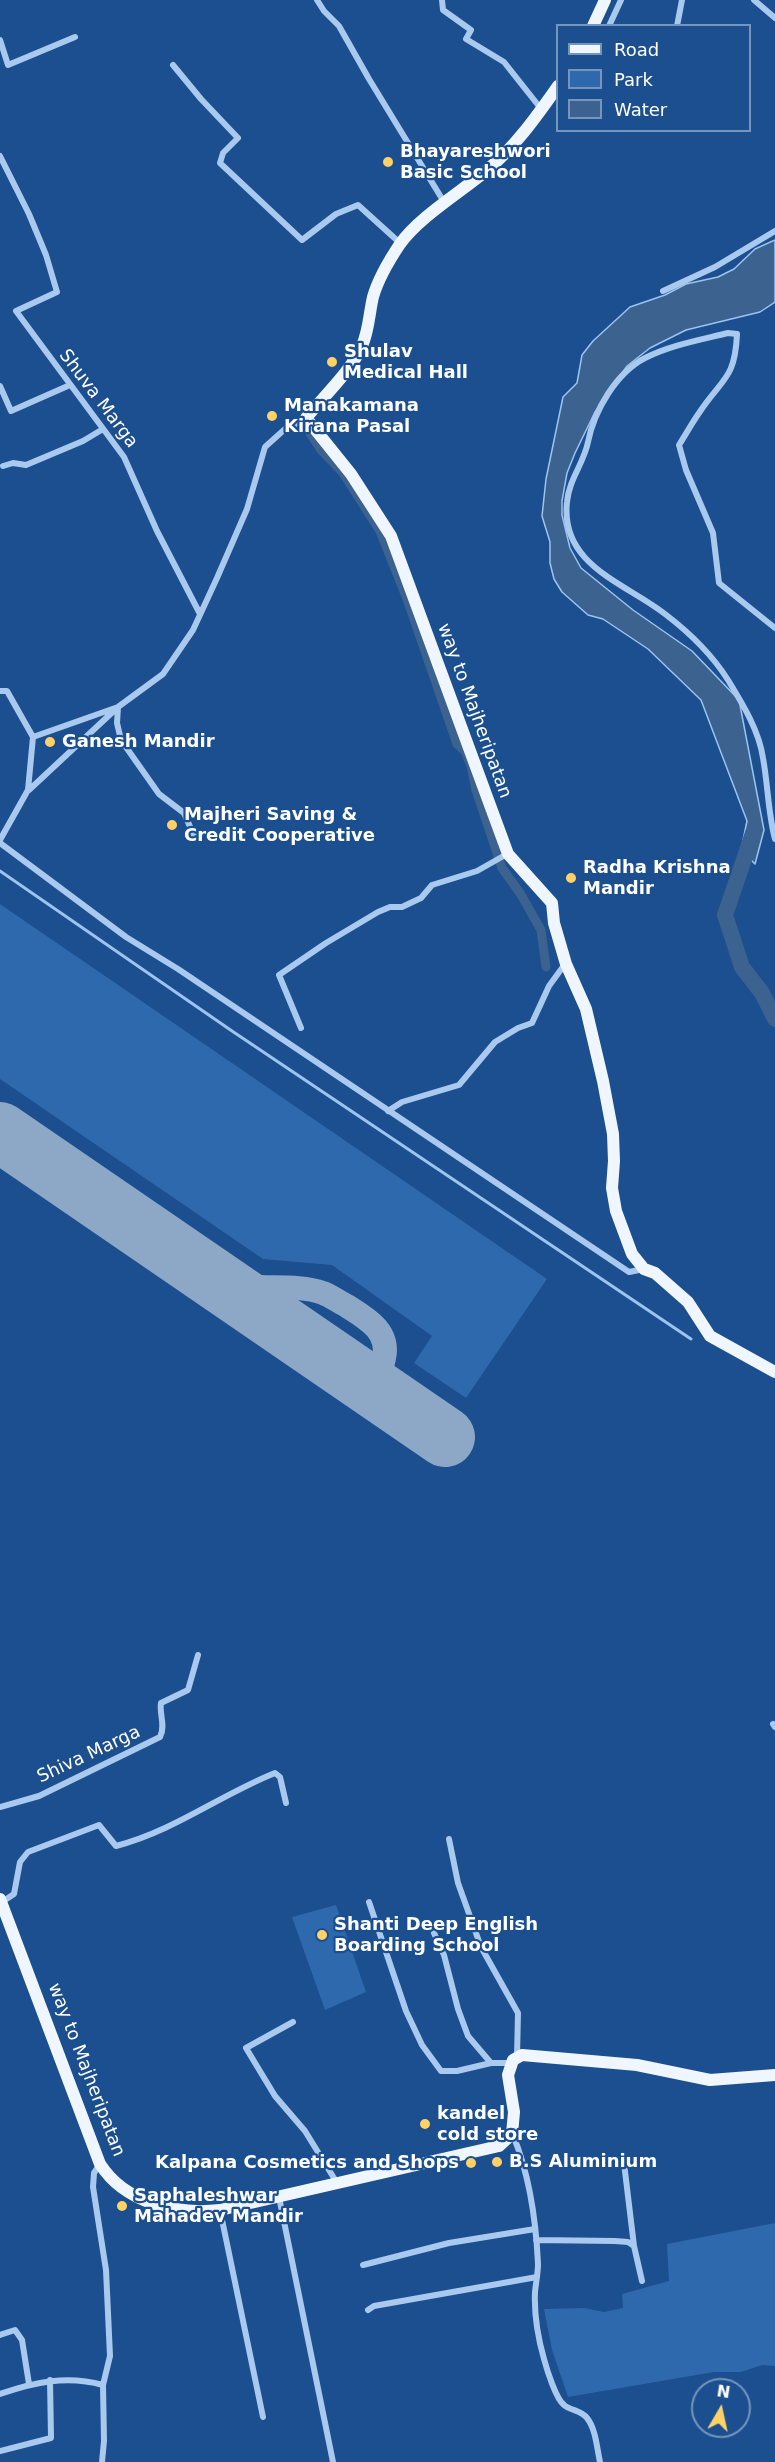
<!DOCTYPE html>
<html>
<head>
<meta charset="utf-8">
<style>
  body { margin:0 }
  #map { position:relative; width:775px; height:2462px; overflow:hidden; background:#1b4f8f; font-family:"DejaVu Sans",sans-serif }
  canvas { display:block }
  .legend { position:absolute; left:556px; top:24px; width:195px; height:108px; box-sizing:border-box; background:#1b4f8f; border:2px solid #7695bc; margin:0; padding:8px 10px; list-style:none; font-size:18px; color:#fff }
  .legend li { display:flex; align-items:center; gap:12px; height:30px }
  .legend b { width:30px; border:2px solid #7695bc }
  .north { position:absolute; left:691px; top:2378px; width:60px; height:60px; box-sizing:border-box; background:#1b4f8f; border:2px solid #7695bc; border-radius:50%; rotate:9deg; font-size:16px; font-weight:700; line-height:24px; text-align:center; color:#fff }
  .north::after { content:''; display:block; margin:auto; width:21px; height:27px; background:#ffd166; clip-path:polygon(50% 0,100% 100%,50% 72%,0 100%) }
</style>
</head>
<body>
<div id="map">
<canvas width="775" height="2462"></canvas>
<ul class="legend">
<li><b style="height:8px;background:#f0f6ff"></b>Road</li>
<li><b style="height:16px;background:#2e69ad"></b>Park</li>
<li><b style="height:16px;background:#3c6290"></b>Water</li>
</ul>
<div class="north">N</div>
</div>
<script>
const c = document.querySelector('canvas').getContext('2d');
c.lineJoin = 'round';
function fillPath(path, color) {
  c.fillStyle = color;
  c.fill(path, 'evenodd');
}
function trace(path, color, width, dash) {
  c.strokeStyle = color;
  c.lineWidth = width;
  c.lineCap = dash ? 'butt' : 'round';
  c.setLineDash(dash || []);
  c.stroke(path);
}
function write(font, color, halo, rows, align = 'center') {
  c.font = font + ' "DejaVu Sans",sans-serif';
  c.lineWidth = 4.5;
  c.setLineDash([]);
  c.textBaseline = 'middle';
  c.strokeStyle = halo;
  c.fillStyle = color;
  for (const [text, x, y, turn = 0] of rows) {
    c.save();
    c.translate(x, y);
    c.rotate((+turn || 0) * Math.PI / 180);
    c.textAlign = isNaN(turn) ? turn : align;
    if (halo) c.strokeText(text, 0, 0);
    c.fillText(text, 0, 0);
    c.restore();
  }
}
fillPath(new Path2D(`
  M0,904L547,1279L466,1398L414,1363L432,1336L332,1265L263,1259L0,1079Z
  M336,1905L366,1992L325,2010L292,1917Z
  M775,2223V2366L762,2365L741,2372H714L568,2397L552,2350L544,2309L584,2308L604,2312L623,2308L622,2294L669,2281L667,2244Z`), '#2e69ad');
const water = new Path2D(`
  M775,240V302L760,312L686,330L650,348L627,366L595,412L575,453L567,473L562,501V515L570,548L581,568L633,610L692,651L739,700L764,830L755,864L741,850L747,821L701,700L648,649L603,619L588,615L562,592L554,579L550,563V542L542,516L546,479L563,397L577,383L582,355L593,341L630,307L665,295L686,284L718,277L734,269L755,249Z`);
fillPath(water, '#3c6290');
trace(water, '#9cc4f0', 1.5);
trace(new Path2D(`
  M0,871L232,1031L691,1339`), '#9cc4f0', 3);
trace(new Path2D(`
  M304,424L321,450L343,473L380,531L407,599L457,744L465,751L471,766L476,790L502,868L520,893L541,930L546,967`), '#3c6290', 9);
trace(new Path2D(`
  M753,833L725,915L742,967L762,993L775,1019`), '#3c6290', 16);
trace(new Path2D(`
  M202,1270C212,1276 221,1282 231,1284C261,1291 294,1283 323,1293C331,1296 339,1302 347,1306C366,1318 390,1331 384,1358C382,1369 375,1378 365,1382C327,1399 318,1356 297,1336`), '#8da7c7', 24);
trace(new Path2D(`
  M0,1132L445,1437`), '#8da7c7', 60);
trace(new Path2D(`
  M317,0L324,11L339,26L369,79L444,202
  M442,0L443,10L471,30L466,39L504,62L542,110
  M754,0L775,18
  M609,26L621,0
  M677,26L682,0
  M0,40L8,65L75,37
  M173,65L201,99L238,138L223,153L220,163L302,240L336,214L358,205L400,243
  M0,156L29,214L46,255L57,292L16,311L124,457L157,531L200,614
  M663,291L715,267L775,231
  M0,386L11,411L70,385
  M3,466L13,463L26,465L83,441L103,429
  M775,628L719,583L713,533L686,470L679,445C686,434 692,423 699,413C722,378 735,380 737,334L728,333C700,340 671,345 645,358C616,373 594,411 588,442C584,463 569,479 567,502C560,565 625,583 665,614C690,633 711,653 728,680C742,703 759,730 763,758C768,785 768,813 775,839
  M0,691H7L33,737
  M29,790L118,707L117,723L121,740L159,794L184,813L195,838
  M0,840L28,790L33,737L118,707L163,674L193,630L217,578L247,509L265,447L285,429L306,419
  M0,843L126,937L178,969L629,1272L644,1269
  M301,1028L279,975L326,943L378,912L390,907H402L421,898L432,885L477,871L507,854
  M388,1111L402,1102L459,1085L495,1042L518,1028L532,1023L549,986L565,964
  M773,1724L775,1727
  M0,1807L39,1796L160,1737C166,1726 159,1714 161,1703L188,1690L198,1655
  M449,1839L458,1883L481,1947L518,2013L517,2057
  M2,1902L14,1894L20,1862L28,1852L99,1825L116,1846C174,1831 220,1795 275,1773L280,1777L286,1803
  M369,1902L406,2011L422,2045L441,2071H457L491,2063H511
  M434,1933L444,1955L458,2009L468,2036L491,2063
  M293,2022L246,2048L275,2096L305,2131L337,2183
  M513,2135C530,2176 536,2220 538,2264C538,2273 536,2282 535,2292C534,2314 538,2338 544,2359C547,2370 556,2399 564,2405C571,2411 581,2410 587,2418C596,2429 597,2449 600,2462
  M100,2164L94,2173L93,2187L106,2270L110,2356L103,2385L104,2441L102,2462
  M279,2197L333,2462
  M220,2210L263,2417
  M536,2240L615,2241L628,2242L634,2246L624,2163
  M634,2246L642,2281
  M363,2265L449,2243L535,2229
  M368,2310L374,2306L537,2277
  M0,2335L15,2330L22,2340L29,2384
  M0,2394C35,2382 67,2375 103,2385
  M0,2451L51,2438L50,2380`), '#a9c9ee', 6);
trace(new Path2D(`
  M593,26L605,0
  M558,86C537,116 515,147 487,170C461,192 419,217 400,244C390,259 378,279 373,297C369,314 369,330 362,346C351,371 324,396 306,418L351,474L391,536L508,854L552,903L554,923L566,964L586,1009L603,1081L613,1134L614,1161L612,1188L616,1211L632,1254L644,1269L655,1273L688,1302L710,1336L775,1372
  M0,1899L100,2164C125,2203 176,2215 220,2210L499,2146L512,2134L514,2112L508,2075L513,2060L522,2055L637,2065L710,2080L775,2075`), '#f0f6ff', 12);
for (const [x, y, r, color] of [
  [388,162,6,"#ffd166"],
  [332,362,6,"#ffd166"],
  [272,416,6,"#ffd166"],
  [50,742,6,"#ffd166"],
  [172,825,6,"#ffd166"],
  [571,878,6,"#ffd166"],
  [322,1935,6,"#ffd166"],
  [425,2124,6,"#ffd166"],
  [497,2162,6,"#ffd166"],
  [471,2163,6,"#ffd166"],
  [122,2206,6,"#ffd166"]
]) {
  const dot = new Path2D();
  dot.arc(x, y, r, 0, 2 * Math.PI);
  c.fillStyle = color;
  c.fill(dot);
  trace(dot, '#1b4f8f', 2);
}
write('bold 18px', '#fff', '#1b4f8f', [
  ["Bhayareshwori",400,152],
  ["Basic School",400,173],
  ["Shulav",344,352],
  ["Medical Hall",344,373],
  ["Manakamana",284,406],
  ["Kirana Pasal",284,427],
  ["Ganesh Mandir",62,742],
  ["Majheri Saving &",184,815],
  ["Credit Cooperative",184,836],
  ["Radha Krishna",583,868],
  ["Mandir",583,889],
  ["Shanti Deep English",334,1925],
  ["Boarding School",334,1946],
  ["kandel",437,2114],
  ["cold store",437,2135],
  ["B.S Aluminium",509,2162],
  ["Kalpana Cosmetics and Shops",459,2163,"right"],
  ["Saphaleshwar",134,2196],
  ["Mahadev Mandir",134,2217]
], 'left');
write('18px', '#fff', '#1b4f8f', [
  ["Shuva Marga",98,399,53],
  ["way to Majheripatan",474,711,70],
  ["Shiva Marga",89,1755,-25],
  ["way to Majheripatan",86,2070,69]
]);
</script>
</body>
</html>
